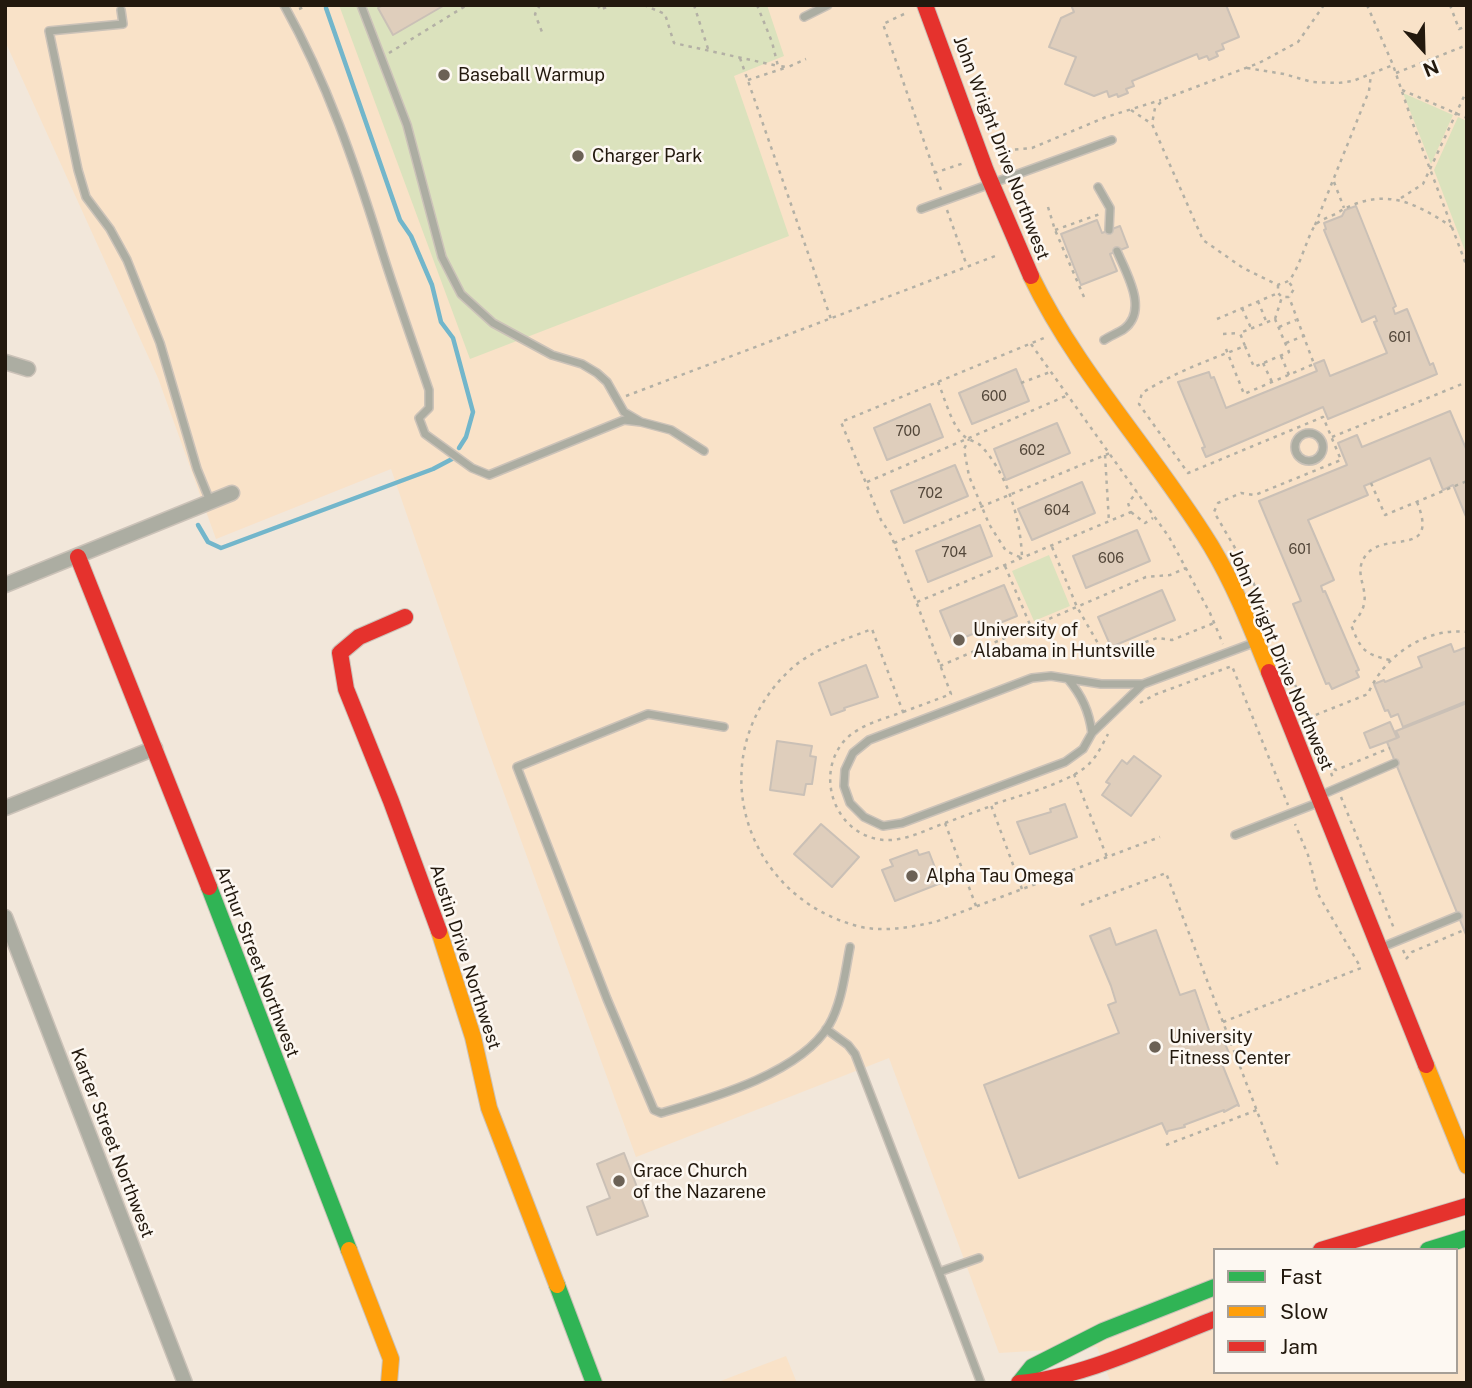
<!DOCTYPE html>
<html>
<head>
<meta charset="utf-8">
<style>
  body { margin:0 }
  #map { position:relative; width:1472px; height:1388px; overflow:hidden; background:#f2e7da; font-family:"Public Sans",sans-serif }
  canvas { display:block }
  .frame { position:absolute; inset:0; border:7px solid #23190e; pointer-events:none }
  .legend { position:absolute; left:1213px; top:1248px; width:245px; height:126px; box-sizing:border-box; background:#fdf8f2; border:2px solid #a69f97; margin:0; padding:9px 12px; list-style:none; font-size:21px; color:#23190e }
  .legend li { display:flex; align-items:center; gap:14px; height:35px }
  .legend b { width:35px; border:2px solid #a69f97 }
  .north { position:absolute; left:1388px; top:14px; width:70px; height:70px; -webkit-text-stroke:5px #fdf8f2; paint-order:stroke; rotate:158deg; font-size:19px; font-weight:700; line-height:28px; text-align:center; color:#23190e }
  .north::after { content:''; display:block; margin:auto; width:24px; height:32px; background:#23190e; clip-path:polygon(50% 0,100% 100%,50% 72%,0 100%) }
</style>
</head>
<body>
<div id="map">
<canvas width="1472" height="1388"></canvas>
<div class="frame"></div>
<ul class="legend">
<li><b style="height:9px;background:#30b455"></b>Fast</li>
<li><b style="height:9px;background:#ff9f0a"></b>Slow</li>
<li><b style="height:9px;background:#e5322d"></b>Jam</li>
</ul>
<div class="north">N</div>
</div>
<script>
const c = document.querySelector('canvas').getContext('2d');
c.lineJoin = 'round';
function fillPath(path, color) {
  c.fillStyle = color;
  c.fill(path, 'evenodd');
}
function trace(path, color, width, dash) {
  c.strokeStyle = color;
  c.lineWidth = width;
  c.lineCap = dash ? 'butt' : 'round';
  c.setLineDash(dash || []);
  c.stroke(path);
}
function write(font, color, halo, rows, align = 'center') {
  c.font = font + ' "Public Sans",sans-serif';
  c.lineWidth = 5;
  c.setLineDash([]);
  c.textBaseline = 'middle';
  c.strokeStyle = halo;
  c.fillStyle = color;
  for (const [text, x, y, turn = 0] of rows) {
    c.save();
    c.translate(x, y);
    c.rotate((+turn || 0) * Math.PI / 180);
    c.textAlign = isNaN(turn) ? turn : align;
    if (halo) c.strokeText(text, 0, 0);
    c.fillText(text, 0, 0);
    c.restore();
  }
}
fillPath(new Path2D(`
  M5,5H1467V1383H1111L1097,1347L999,1353L889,1058L636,1157L485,741L391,469L216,539L158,378L5,41ZM1215,1250H1456V1372H1215Z
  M786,1356L797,1383L718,1382Z`), '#f9e2c8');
fillPath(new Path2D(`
  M339,5H767L784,56L734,76L789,236L470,359Z
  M1403,93L1453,115L1431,164Z
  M1458,117L1467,121V256L1434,170Z
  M1049,555L1070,606L1034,621L1012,571Z`), '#dbe2bd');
trace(new Path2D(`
  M326,8L400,220L411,236L432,285L441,322L453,338L473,412L466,437L459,448
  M198,525L208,542L221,548L433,469L452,459`), '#72b6cb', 4.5);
const building = new Path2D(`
  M383,5H442L443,6L393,35L378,8Z
  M1071,5H1226L1239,37L1222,44L1224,49L1216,52L1218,56L1209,60L1207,56L1199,59L1197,54L1132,81L1134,86L1126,89L1128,93L1118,97L1117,94L1109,97L1107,91L1094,96L1065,84L1076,57L1049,47L1061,18L1074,12Z
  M1356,206L1396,306L1393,308L1395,314L1407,309L1430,365L1433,363L1437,374L1328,419L1323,407L1206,457L1202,448L1205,447L1178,382L1209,372L1211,378L1214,377L1226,408L1317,371L1314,364L1324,360L1330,376L1387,353L1374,322L1377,321L1375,316L1362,322L1324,230L1326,229L1324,223L1342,216L1345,210Z
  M1097,220L1102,233L1120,226L1128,247L1110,254L1117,271L1081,285L1061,234Z
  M1016,369L1029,401L972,424L959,393Z
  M930,404L943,437L887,460L874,428Z
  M1450,411L1467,451V519L1453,485L1443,490L1430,458L1364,486L1368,495L1308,520L1334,580L1321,586L1323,592L1325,591L1359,670L1356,671L1359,677L1332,689L1329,683L1326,684L1293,604L1301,601L1259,501L1347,465L1338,443L1357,435L1362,447Z
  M1057,423L1070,453L1006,480L994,449Z
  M955,465L968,496L904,523L891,491Z
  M1082,482L1095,513L1032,540L1018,509Z
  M980,525L992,556L928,582L916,551Z
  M1137,530L1150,561L1086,588L1073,556Z
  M1004,585L1017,616L953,642L940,611Z
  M1162,590L1175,620L1111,647L1098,617Z
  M1451,644L1454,652L1467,647V701L1403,727L1398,714L1391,717L1388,710L1385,711L1374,684L1384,680L1385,682L1422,667L1418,657Z
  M866,665L878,697L844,708L845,710L831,715L819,683Z
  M1467,703V937L1387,742L1399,737L1396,731Z
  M1390,722L1397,738L1370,748L1364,733Z
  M777,741L812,746L810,756L816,757L812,784H806L804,795L770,790Z
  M1134,756L1161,776L1131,816L1102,795L1110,784L1106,782L1122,760L1127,764Z
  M1065,804L1077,837L1030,854L1017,822L1051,812L1050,809Z
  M821,824L859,857L832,887L794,854Z
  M917,850L919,855L929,852L941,883L895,901L882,870L893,866L890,860Z
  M1110,928L1116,945L1156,930L1180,995L1195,990L1210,1033L1214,1040L1222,1037L1229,1053L1220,1056L1222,1064L1239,1106L1237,1105L1224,1112V1110L1184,1125L1185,1127L1168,1131L1167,1134L1162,1123L1019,1178L984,1085L1119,1033L1108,1005L1116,1002L1111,986L1090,936Z
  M624,1153L648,1216L597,1235L587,1207L610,1198L597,1164Z`);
fillPath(building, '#dfcebc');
trace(building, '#cac0b6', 2);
const lane = new Path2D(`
  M284,5C327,82 355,164 381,248C396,296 413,343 429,390V408L419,418L425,434L472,468L489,475L624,420L641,422
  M361,5L407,125L442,257L461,294L493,323L552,355L582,364L597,373L607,382L624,412L641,422L671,430L704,451
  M121,10L123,24L49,31L78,170L86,197L110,229L127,260L160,343L197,469L210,501
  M804,17L828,5
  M1098,187L1110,208L1109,230
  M921,209L1112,140
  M1104,340C1110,336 1118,333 1124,329C1149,310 1126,273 1117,251
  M1295 447a14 14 0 1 1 28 0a14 14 0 1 1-28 0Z
  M1068,679C1082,696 1089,711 1092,733
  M1143,684H1101L1051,676L1032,678L869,740L853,753L845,770L844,786L850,803L864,817L883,826L902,823L1065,762L1083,749L1092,733L1143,684L1256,642
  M724,727L648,714L517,767L607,999L654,1110L661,1113C712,1098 801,1073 829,1025C842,1003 845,972 850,947
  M1319,796L1395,763
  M1235,835L1320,802
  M1380,948L1458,916
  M826,1029L848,1045L855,1054L939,1272L979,1258
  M939,1272L981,1383`);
const street = new Path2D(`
  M5,362L28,369
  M5,585L232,493
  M5,808L155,748
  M5,917L185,1383`);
const fast = new Path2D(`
  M209,887L349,1250
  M1428,1250L1467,1238
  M557,1285L594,1383
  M1020,1382L1032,1367L1103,1331L1215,1287`);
const slow = new Path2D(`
  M1031,276C1078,374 1155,454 1211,546C1235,586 1252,630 1269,672
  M439,931L473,1037L489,1108L557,1285
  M1426,1065L1467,1166
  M349,1250L391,1359L389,1383`);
const jam = new Path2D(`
  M925,5L986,171L1031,276
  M78,557L209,887
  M405,617L359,637L340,653L346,689L391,801L439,931
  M1269,672L1426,1065
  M1321,1250L1467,1206
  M1019,1383C1082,1378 1155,1342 1215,1319`);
trace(lane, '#cbc2b8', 10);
trace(street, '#cbc2b8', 17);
trace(fast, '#cbc2b8', 18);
trace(slow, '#cbc2b8', 18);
trace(jam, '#cbc2b8', 18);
trace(new Path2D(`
  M540,5L535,14L542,32
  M598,5L600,10L611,5
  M644,5L665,14L674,43L778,66
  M694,5L709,52
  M757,5L772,42L778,66L788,67L806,59
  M1324,5L1298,42L1259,63L1164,99L1155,108L1152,124L1203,240L1243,268L1278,285C1281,283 1285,283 1288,281C1297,275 1307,238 1314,227C1318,220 1330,217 1337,213C1382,186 1413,201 1452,227
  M1367,5L1393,65L1413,124L1467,267
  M1450,5L1459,29L1467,26
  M299,9L309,5
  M904,14L883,24L941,190
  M389,53L467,5
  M740,58L831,319
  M1247,68L1284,74L1312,82L1338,83L1353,81L1393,65
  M1396,73L1467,45
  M748,80L785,68
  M1402,90L1467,118
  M1131,110L1152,124
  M998,151L1032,148L1106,117L1161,100
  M934,173L964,163
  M1334,182L1344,208
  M1401,198L1423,184L1467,90
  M1048,207L1055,230L1084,297
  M947,210L967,266
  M1315,225L1369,91L1371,74
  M1055,230L1100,214
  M1278,285V293L1282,297H1289L1294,289L1288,281
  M1258,301L1266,321
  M1242,308L1251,328
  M1217,319L1278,293
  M1275,319L1282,297
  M1279,327L1296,320
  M1223,334L1240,333
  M1286,343L1306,335
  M1031,344L1169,537L1210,613L1223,644
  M1245,346L1254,367L1289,352L1275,319L1240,333L1245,346C1209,360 1175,372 1142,393L1139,404L1188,473L1323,417L1341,460L1255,495L1241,493L1218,503L1214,512L1249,572L1328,765L1336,770L1390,748
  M1226,349L1244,394L1314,364L1289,297
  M1281,356L1289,375
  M1263,363L1272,382
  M938,382C944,396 952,427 964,436C969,441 977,441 982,447C1008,475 1021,521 1022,558L1006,551L989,524L969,476L964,449L969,439
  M1021,383L1050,372
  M626,396L998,255
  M1332,437L1467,382
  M1105,455L1109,522
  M867,482L1066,396
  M1371,483L1385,515L1467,481
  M1131,512L1145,523L1153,518
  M894,543L1110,453
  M1052,547L1077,607L1103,652L1112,654L1157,638L1172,640L1214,623
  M1005,566L1031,627
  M917,602L1131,512L1128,503L1137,492
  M1390,660C1363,654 1361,649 1351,625C1382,595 1348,579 1366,555C1385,530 1440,559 1417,502
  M940,666L1146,577L1170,575L1186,568
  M1140,703L1154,695L1232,666L1288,805
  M903,712L951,694L891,535L881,520L841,422L1044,338
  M1308,718L1368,694C1383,657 1425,627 1467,632
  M1328,765L1333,778
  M1074,774L1107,857
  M1341,797L1395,931
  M945,823L991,806
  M1022,889L991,805C1018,796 1061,785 1083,769C1095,761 1101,747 1108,734
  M1081,905L1166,873L1278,1166
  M976,906L945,823C923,831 900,844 877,839C833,830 815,773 845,740C859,725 883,719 903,712L872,629C844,640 813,649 791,669C699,754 742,898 861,927C886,932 911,927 935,922L1160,837
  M1403,950L1407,959
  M1406,959L1412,952L1464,930
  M1223,1022L1361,968L1318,894L1308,855L1295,824
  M1166,1145L1257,1110`), '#b3b0a5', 2.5, [3.5, 5]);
trace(lane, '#acada2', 7);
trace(street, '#acada2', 14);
trace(fast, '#30b455', 16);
trace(slow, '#ff9f0a', 16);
trace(jam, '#e5322d', 16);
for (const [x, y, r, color] of [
  [444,75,7,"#6b6155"],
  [578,156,7,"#6b6155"],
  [959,640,7,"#6b6155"],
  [912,876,7,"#6b6155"],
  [1155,1047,7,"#6b6155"],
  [619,1181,7,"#6b6155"]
]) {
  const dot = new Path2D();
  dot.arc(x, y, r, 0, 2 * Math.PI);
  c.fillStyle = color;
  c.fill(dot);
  trace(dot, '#fdf8f2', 2.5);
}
write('14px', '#53473a', null, [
  ["601",1400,338],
  ["600",994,397],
  ["700",908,432],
  ["602",1032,451],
  ["702",930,494],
  ["604",1057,511],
  ["601",1300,550],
  ["704",954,553],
  ["606",1111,559]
]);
write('18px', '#23190e', '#fdf8f2', [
  ["Baseball Warmup",458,75],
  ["Charger Park",592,156],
  ["University of",973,630],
  ["Alabama in Huntsville",973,651],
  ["Alpha Tau Omega",926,876],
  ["University",1169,1037],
  ["Fitness Center",1169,1058],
  ["Grace Church",633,1171],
  ["of the Nazarene",633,1192]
], 'left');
write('18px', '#23190e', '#fdf8f2', [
  ["John Wright Drive Northwest",1001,148,69],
  ["John Wright Drive Northwest",1281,660,67],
  ["Austin Drive Northwest",465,957,72],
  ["Arthur Street Northwest",257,962,69],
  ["Karter Street Northwest",112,1143,69]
]);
</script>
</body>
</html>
